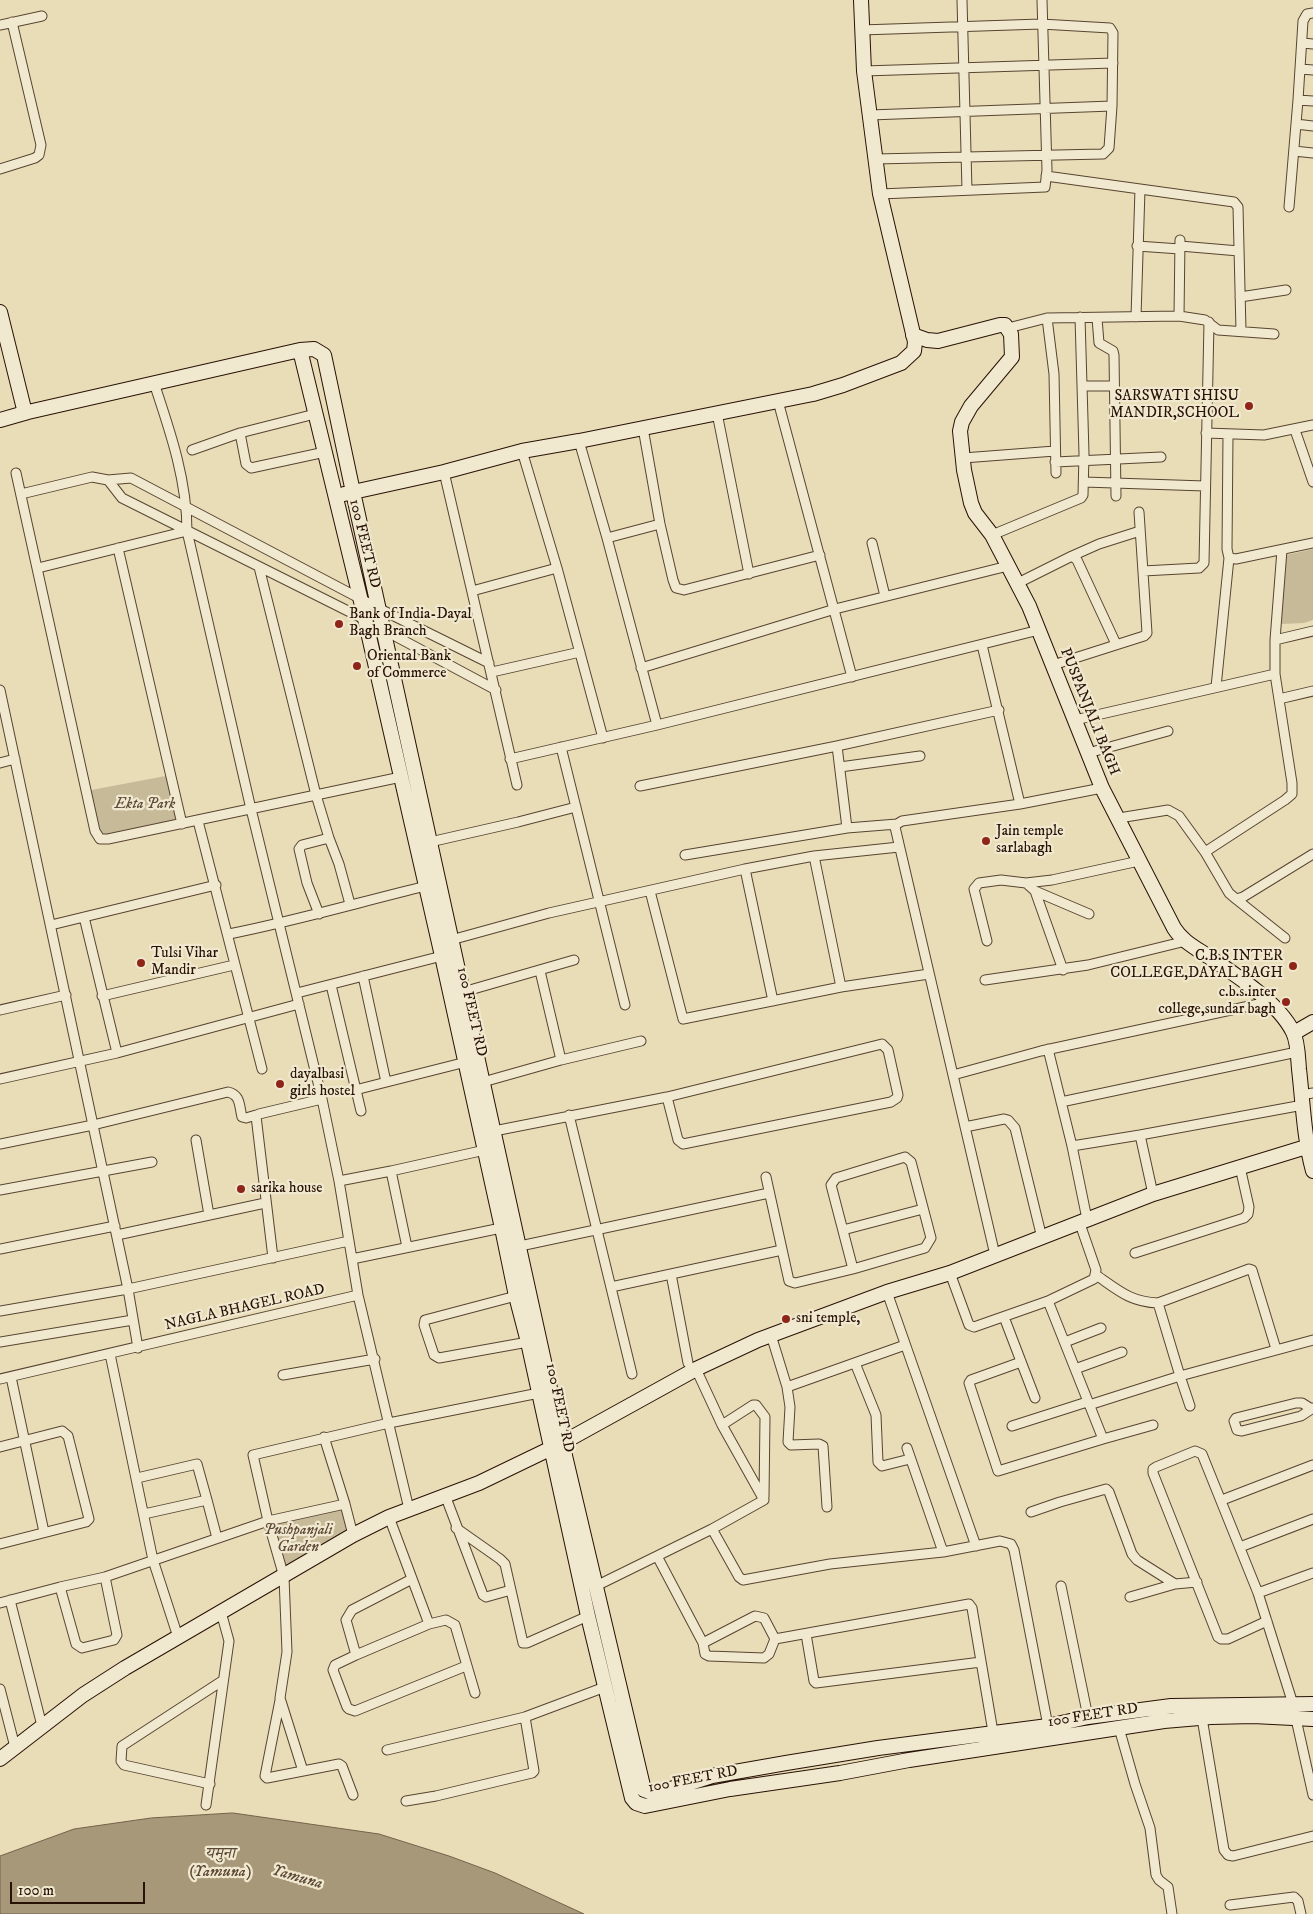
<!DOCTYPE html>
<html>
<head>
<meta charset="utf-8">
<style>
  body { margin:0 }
  #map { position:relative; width:1313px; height:1914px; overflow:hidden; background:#e8ddb6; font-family:"IM FELL DW Pica",serif }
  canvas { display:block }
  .scale { position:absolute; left:10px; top:1882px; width:135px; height:22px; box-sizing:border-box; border:2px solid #281105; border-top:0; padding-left:6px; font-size:15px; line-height:18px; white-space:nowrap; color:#281105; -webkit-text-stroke:4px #f0e9d0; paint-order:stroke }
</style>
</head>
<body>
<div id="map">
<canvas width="1313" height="1914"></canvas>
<div class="scale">100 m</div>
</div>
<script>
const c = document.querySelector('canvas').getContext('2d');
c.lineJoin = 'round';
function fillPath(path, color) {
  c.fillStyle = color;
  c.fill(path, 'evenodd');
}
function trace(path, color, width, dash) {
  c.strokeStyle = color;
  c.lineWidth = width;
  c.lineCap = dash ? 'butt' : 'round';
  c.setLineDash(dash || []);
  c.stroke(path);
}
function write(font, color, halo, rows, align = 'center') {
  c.font = font + ' "IM FELL DW Pica","Noto Serif Devanagari",serif';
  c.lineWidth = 4.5;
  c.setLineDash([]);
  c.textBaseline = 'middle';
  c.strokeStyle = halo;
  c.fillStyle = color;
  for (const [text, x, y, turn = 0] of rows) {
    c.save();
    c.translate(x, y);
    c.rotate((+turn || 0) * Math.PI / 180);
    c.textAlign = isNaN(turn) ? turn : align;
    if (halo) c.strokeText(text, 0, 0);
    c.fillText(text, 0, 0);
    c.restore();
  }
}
fillPath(new Path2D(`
  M1313,549V620L1304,623L1281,624L1286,555Z
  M171,775L182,824L100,839L86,791Z
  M345,1504L353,1535L284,1577L268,1521Z`), '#c7ba98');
const water = new Path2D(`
  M233,1813L379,1834L449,1856L495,1873L584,1914H0V1856L74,1829L151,1818Z`);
fillPath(water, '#a7987a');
trace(water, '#74624b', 1);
const street = new Path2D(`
  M962,0L967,190
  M0,25L42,16
  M861,30L1041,24L1110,28L1113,33L1112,106L870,115
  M1303,43L1313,44
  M1301,69L1313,70
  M864,71L1113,63
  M1298,100L1313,101
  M1296,124L1313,126
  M1294,151L1313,153
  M875,159L1103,154L1109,148L1112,106
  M0,169L35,158L39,155L41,145L12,22
  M1046,176L1234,202L1238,207L1241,331
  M880,194L1045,187L1047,170L1042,0
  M1289,207L1298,100L1303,21L1307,14L1313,13
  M1137,246L1180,249
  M1180,246L1239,251
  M1240,297L1286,290
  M1179,316L1180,240
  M1136,317L1140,189
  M1047,318L1054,374L1056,473
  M1097,318L1099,343L1113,351L1114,355L1116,496
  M1008,328L1047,318L1179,316L1205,320L1218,330L1274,334
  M154,383C170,431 187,480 187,531L251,809L322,1099L339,1181L358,1295L409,1509
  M1082,386H1113
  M778,401L852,677
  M717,413L749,574
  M643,428L660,524L673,580L676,588L684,590L820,555
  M1295,430L1313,482
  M240,433L246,464L251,468L325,452
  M1206,433L1264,435L1313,425
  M1228,435L1227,549L1229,558L1236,559L1313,543
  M579,441L607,538L657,725
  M192,450L240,433L315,414
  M522,451L557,568L603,738
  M963,458L1055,451
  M1055,462L1161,457
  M444,472L517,785
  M16,473L95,831L100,839H108L401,777
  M108,480L131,478L378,608L489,663
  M1084,482L1205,486
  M21,494L92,477L108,480L122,498L366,620
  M992,535L1081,498L1083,495L1084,454L1080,317
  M607,538L660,524
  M872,543L885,596
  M118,548L182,824
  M1072,556L1099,544L1140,531
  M259,567L316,795L329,838L339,864L350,904
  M38,568L187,531
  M1143,571L1199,568L1204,563L1209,322
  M1018,583L1072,556L1077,560L1116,644
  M472,591L557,568
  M382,629L496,690
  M1275,640L1313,631
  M982,645L1020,804
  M1053,665L1144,636L1147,633L1139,512
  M641,668L835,609L1008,566
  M492,672L580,652
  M1216,687L1229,558
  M0,690L128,1289L138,1348
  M1279,699L1313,691
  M1075,720L1275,674
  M837,746L847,828
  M561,747L625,1005
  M1088,753L1168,731
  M510,759L657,725L1039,630
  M0,763L15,759
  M840,767L920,756
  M640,786L837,746L999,710
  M1119,818L1168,810L1179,816L1205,852L1229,893L1236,899L1243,897L1313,854
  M198,821L262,1069
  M430,842L518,822L576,807
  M1205,852L1285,800L1292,794V783L1275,674V640L1282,550
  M685,855L847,828L897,824
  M814,856L841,987
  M745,869L773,1001
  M1026,883L1052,880L1139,861
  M650,891L683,1019L841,987L929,974
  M1035,891L1063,970
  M1236,899L1285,938
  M319,914L307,883L299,849L302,845L329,838
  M84,917L117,1053
  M51,925L216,885
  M229,934C295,921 360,902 426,886
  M451,940L549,913L745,869L814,856L899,847
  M987,941L974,889L979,883L1001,880L1026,883L1035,891L1089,914
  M540,971L561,1060
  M363,976L386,1082
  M985,980L1088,965L1186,941
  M331,985L361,1111
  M463,992L574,960
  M297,993L442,956
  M102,996L234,965
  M0,1010L66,995
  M1048,1049L1072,1146L1087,1219
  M953,1075L1041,1051L1268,1002
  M0,1079L117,1053L299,1004
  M483,1082L561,1060L641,1041
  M355,1090L466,1062
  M1302,1095L1313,1093
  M1061,1102L1297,1052
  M569,1115L632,1374
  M965,1127L1004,1119L1008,1120L1015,1128L1042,1238
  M494,1131L667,1097L882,1044L888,1050L898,1095L897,1098L891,1102L683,1144L678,1140L667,1097
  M196,1140L209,1215
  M0,1144L93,1125L228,1092C241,1095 239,1106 242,1117L246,1118L256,1115
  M1072,1146L1140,1135
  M391,1171L485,1150
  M766,1177L789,1281L795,1283L853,1269L925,1248L931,1238L911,1162L905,1157L836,1178L831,1185L853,1269
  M339,1181L391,1171L407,1247
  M0,1190L152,1162
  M1153,1194L1140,1135L1303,1105
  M843,1230L923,1209
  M117,1235L265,1203
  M520,1246L769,1193
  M0,1249L115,1226
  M1135,1253L1244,1218L1248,1214L1249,1207L1240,1167
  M995,1255L895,827L897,824L902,821L1020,804L1102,788
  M273,1258L256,1116L259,1114L322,1099
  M352,1259L506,1227
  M950,1273L969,1325L974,1327L1048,1301L1103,1439L1153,1425
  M671,1274L688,1363
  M1096,1275C1118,1290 1130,1302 1158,1303
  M611,1287L782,1250
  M887,1292L976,1546
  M516,1296L425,1320L424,1325L434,1355L439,1358L528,1342
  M1048,1301L1094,1279L1096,1270L1079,1221
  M0,1311L128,1289L349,1241
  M1004,1317L1035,1398
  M771,1335L787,1387L790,1407L788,1442L791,1445L819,1444L823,1446L827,1507
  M0,1342L133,1320
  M1065,1342L1101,1328
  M1276,1349L1252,1270L1249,1269L1158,1303L1180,1376L1313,1340
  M110,1354L153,1560L178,1637
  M1021,1362L971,1380L969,1383L998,1471L1103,1439
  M855,1363L876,1415L878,1462L882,1466L910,1459
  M696,1369L722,1425L764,1500
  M1075,1369L1122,1352
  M283,1375L375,1359
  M11,1377L44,1532
  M0,1379L358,1295
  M787,1387L905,1345
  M1089,1405L1180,1376L1190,1406
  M1310,1408L1302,1403H1296L1236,1418L1234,1421L1237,1430L1242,1431L1301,1416L1313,1408
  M722,1425L753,1405H756L765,1417L764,1497
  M1012,1426L1087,1402
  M324,1437L345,1504L353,1535
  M0,1447L62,1431L68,1436L89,1519L86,1522L0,1544
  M907,1448L943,1552
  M137,1478L197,1464L207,1500
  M445,1495L483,1595L486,1597L511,1590
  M1222,1500L1313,1465
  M1031,1512L1060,1502L1106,1489L1109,1492L1132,1554L1137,1560L1175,1584L1197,1582
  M144,1514L207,1500L217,1538
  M389,1517L429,1624L356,1655L346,1620L352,1610L412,1579
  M456,1528L500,1559L505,1564L523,1643H527L588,1616
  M712,1529L739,1577L743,1580L830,1564L943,1552L1000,1541L1011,1544L1014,1550L1048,1726
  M1240,1547L1313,1519
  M657,1556L703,1643L755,1616L764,1618L775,1639L769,1654L764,1658L709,1656L705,1654L703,1643
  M596,1586L712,1529L764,1500
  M1061,1586L1088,1717
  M60,1587L76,1644L82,1648L114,1640L117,1635L105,1577
  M1258,1593L1313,1573
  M1130,1597L1175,1584
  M10,1600L42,1726
  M0,1603L60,1587L105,1577L268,1521L345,1504
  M1267,1621L1228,1639H1221L1218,1637L1153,1473V1469L1156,1467L1195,1451L1202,1454L1258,1593L1293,1704
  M429,1624L446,1620L455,1625L475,1693
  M806,1634L814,1681L816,1683L981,1662
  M775,1639L969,1604L972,1608L993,1732
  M356,1655L335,1665L333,1670L347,1707L349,1709L355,1711L466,1666
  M0,1689L15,1747
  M280,1700L265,1776L267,1778L339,1764L342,1766L353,1795
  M1202,1718L1224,1850L1228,1855L1233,1856L1313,1836
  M1296,1719L1313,1795
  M1119,1728L1135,1784L1150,1828L1156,1875L1159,1880L1168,1887L1172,1914
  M387,1750L525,1717L605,1687
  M303,1771L280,1698L287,1652L284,1577L268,1521L253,1455L389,1423L539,1393
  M210,1784L124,1765L121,1761L122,1746L222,1681
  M406,1801L436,1796L532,1773L534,1771L525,1717
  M206,1805L229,1641L221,1612
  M1230,1905L1294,1897L1298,1901L1301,1914`);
const secondary = new Path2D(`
  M0,312L25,413
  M913,335L927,340L938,341L1000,325H1005L1011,334L1012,357L971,406L962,422L960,431L964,470L971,503L975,513L992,535L1029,606L1102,788L1174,928C1182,941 1196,948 1209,957C1236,975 1278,1002 1293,1032C1298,1042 1298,1058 1299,1069C1303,1104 1304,1138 1313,1171
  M300,350L360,597L442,956L502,1228L516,1296L528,1342L588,1616L632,1798L636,1803L645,1806L730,1789L840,1773L909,1760L1164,1721L1211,1717L1253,1716L1313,1719
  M0,420L28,412L300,350L314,349L324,355L353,492L562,1443L644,1790L655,1794L712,1776L786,1763L878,1748L1048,1726L1088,1717L1171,1706L1313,1704
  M344,494L444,472L522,451L579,441L813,394L843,385L901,363L914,351L915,342L880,194L864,71L861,0
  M1294,1033L1313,1022
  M0,1759L83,1695L125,1668L353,1535L389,1517L479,1483L562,1443L696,1369L758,1340L887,1292L950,1273L1153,1194L1306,1147`);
trace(street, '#584431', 11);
trace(secondary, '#281105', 16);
trace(street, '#f0e9d0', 9);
trace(secondary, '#f0e9d0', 14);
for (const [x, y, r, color] of [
  [1249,406,5,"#8f2418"],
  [339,624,5,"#8f2418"],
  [357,666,5,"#8f2418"],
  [986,841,5,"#8f2418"],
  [141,963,5,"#8f2418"],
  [1293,966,5,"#8f2418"],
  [1286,1002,5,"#8f2418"],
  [280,1084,5,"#8f2418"],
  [241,1189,5,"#8f2418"],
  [786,1319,5,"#8f2418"]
]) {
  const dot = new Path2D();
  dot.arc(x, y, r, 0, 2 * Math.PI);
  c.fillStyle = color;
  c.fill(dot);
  trace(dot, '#f0e9d0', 2);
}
write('15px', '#281105', '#f0e9d0', [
  ["SARSWATI SHISU",1239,397,"right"],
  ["MANDIR,SCHOOL",1239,414,"right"],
  ["Bank of India-Dayal",349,615],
  ["Bagh Branch",349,632],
  ["Oriental Bank",367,657],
  ["of Commerce",367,674],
  ["Jain temple",996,832],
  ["sarlabagh",996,849],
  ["Tulsi Vihar",151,954],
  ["Mandir",151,971],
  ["C.B.S INTER",1283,957,"right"],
  ["COLLEGE,DAYAL BAGH",1283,974,"right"],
  ["c.b.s.inter",1276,993,"right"],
  ["college,sundar bagh",1276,1010,"right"],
  ["dayalbasi",290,1075],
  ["girls hostel",290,1092],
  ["sarika house",251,1189],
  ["sni temple,",796,1319]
], 'left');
write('15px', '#281105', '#f0e9d0', [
  ["100 FEET RD",364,544,76],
  ["PUSPANJALI BAGH",1089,712,68],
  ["100 FEET RD",471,1012,77],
  ["NAGLA BHAGEL ROAD",245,1308,-13],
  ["100 FEET RD",559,1408,78],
  ["100 FEET RD",1093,1716,-9],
  ["100 FEET RD",693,1780,-11]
]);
write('italic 15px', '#604c38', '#f0e9d0', [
  ["Ekta Park",145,805],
  ["Pushpanjali",298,1531],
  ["Garden",298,1548]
]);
write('italic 16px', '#5b4734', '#f0e9d0', [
  ["यमुना",220,1855],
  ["(Yamuna)",220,1873],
  ["Yamuna",297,1878,16]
]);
</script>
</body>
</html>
